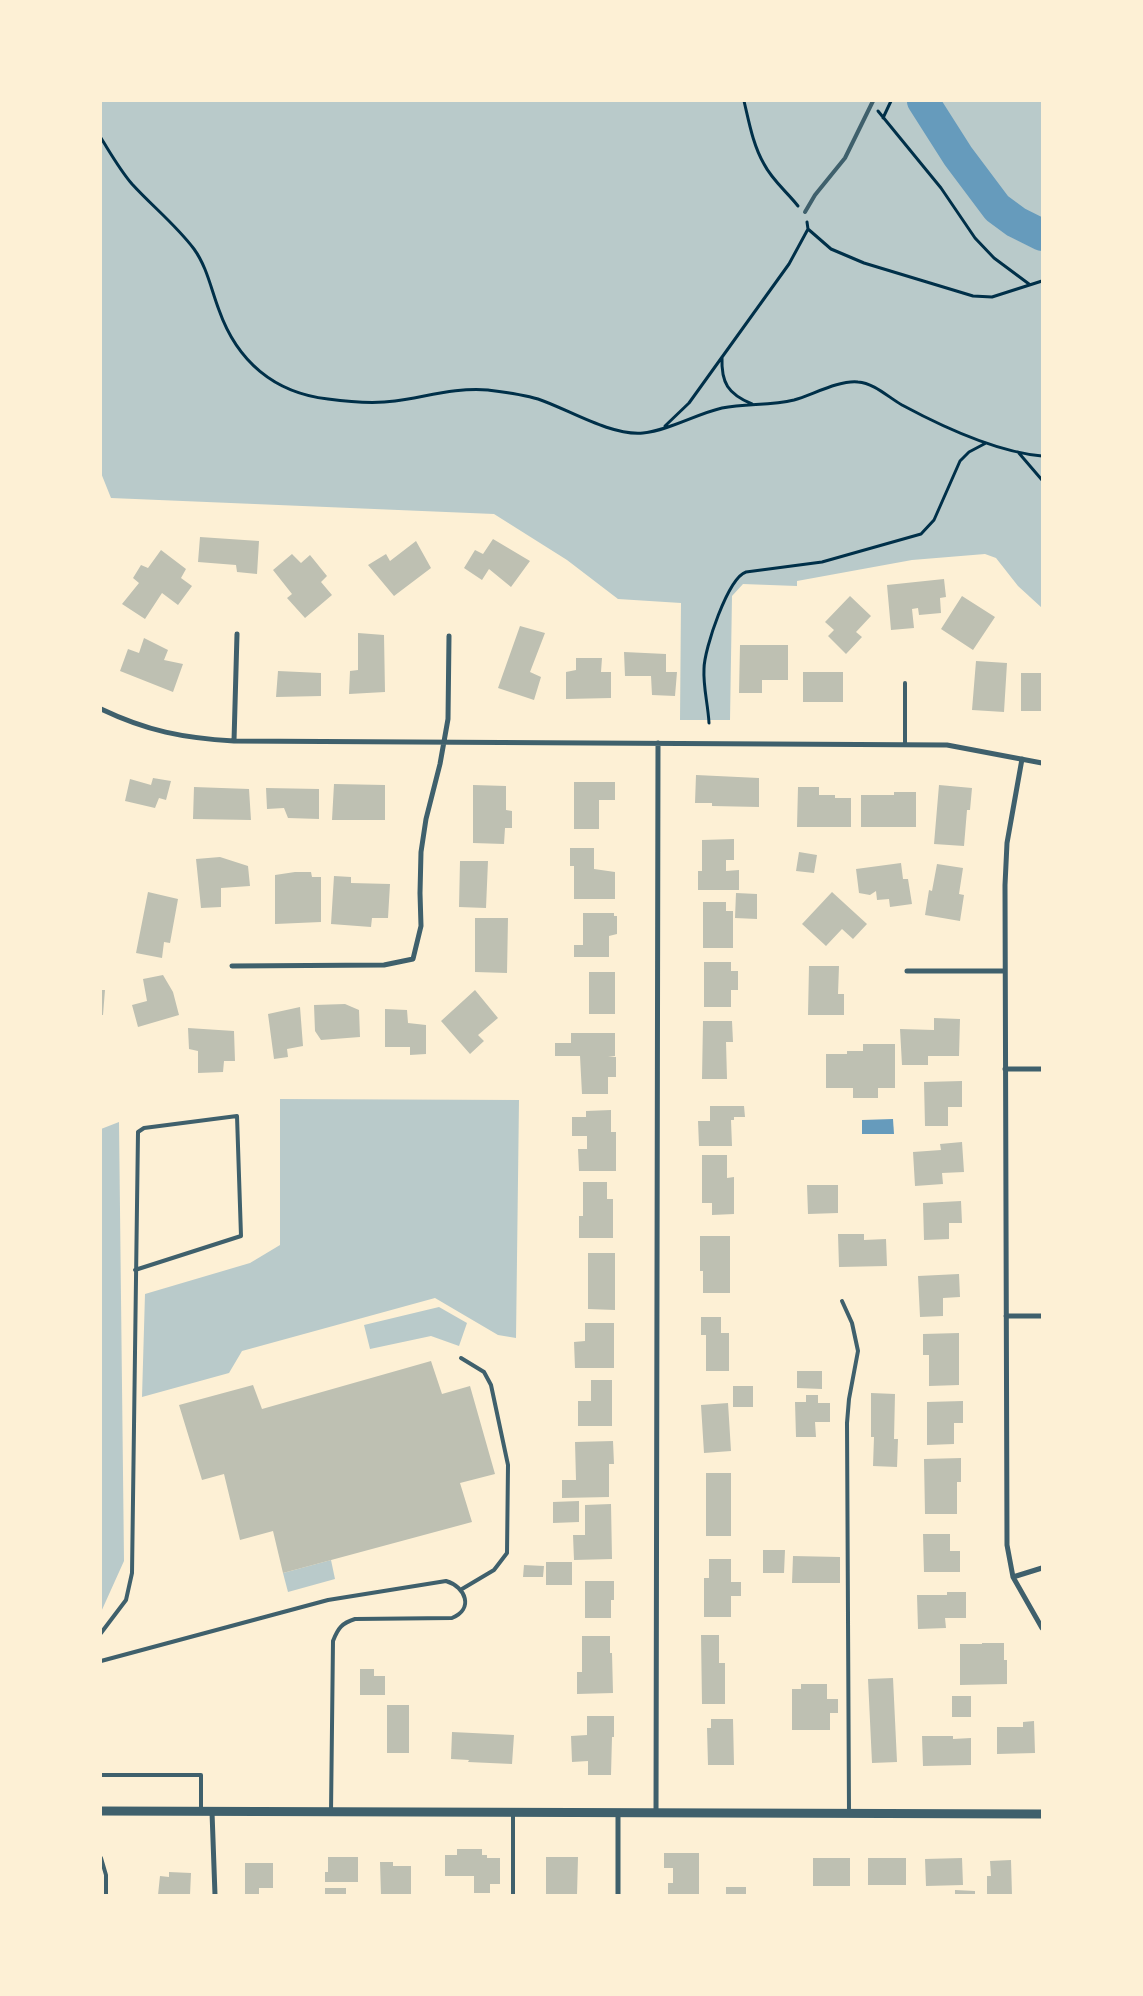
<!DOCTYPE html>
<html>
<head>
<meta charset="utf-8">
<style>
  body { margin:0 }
  #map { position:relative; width:1143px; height:1996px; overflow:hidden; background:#fdf0d5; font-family:Cabin,sans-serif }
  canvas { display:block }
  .frame { position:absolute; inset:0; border:102px solid #fdf0d5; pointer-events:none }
</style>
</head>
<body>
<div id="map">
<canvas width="1143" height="1996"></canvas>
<div class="frame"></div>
</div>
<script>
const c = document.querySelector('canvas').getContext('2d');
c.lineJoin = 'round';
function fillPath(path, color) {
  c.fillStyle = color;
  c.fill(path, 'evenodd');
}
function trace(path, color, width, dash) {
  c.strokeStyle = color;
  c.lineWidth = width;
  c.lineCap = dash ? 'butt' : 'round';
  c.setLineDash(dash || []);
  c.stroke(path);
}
fillPath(new Path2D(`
  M101,101H1042V608L1018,586L996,558L985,554L912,560L797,581V586L743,584L732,596L730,720H680L681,603L618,599L567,560L494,514L111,498L101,473Z
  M280,1099L519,1100L516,1338L498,1335L435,1298L242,1351L229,1373L142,1397L145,1294L250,1263L280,1245Z
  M119,1122L124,1561L101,1612V1129Z
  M439,1307L467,1323L459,1346L431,1336L370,1349L364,1325Z
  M331,1560L335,1579L288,1592L283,1573Z`), '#b9caca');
fillPath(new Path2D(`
  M893,1119L894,1134H862V1120Z`), '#669bbc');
trace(new Path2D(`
  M923,101L958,156L997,208L1016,222L1042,235`), '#669bbc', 32);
fillPath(new Path2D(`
  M200,537L259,541L257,574L237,572L236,565L198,562Z
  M493,539L530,561L511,587L489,569L482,580L464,568L475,550L483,554Z
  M416,541L431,568L394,596L368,565L386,554L390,561Z
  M161,550L186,569L181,578L192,586L178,605L162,593L145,619L122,604L139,583L133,578L141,565L148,568Z
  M292,554L301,563L310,555L327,576L321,582L332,595L305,618L287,598L292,594L273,570Z
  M944,579L946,597L940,598L941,613L919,615L918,608L912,609L914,628L891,630L887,585Z
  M850,596L871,616L856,632L862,637L846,654L828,636L834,630L825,622Z
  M962,596L995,617L973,650L941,629Z
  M520,626L545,633L530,672L541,677L534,700L498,688Z
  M358,633L384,635L385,692L349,694L350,671L358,670Z
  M144,638L168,650L164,660L183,664L173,692L120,671L128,649L139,653Z
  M740,645H788V680H762V693H739Z
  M624,652L666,654V672H677L675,696L652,695L651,676H625Z
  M576,658H602L601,672H611V698L566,699V672L576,670Z
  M976,661L1007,663L1004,712L972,710Z
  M278,671L321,673V696L276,697Z
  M803,672H843V702H803Z
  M1021,673H1042V711H1021Z
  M696,775L759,778V807L712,806V803H695Z
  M153,778L171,781L166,800L159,798L155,808L125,801L130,779L151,785Z
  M574,782H615V800H599V829H574Z
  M334,784L385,785V820H332Z
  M473,785L506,786V810L512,811V828H505L504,844L473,843Z
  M939,785L972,788L970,810H967L964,846L934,844Z
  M194,787L249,789L251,820L193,819Z
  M798,787H819V795H835V798H851V827H797Z
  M266,788L319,789V819L288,818L284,808L267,809Z
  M894,792H916V827H861V795H894Z
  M734,839V860H726V871L739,870V890H698V871H702V840Z
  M570,848H594V869L615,872V899H574V866H570Z
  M799,852L817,855L814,873L796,871Z
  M220,857L248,866L250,886L221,888V907L201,908L196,859Z
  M460,861H488L486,908L459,907Z
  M901,863L903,879H908L912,904L890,907L889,899L877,900L876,891L870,895L859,893L856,869Z
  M937,864L963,868L959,894L964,895L960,921L925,915L929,890L932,891Z
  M295,872H311L312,877H321V922L275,924V875Z
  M334,876L351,877V883L390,884L388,918H372L371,927L331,924Z
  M148,892L178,899L170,943L164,942L162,958L136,953Z
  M832,892L867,924L853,939L842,929L826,946L802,924Z
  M736,893L757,894V919L735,918Z
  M703,902H726V911H733V948H703Z
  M583,913H614V916H617V934L609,936V957H574V945H583Z
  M475,918H508L507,973L475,972Z
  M704,962H731V971H738V990H731V1007H704Z
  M809,966H839L838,994H844V1015H808Z
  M589,972H615V1014H589Z
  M163,975L173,992L179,1015L138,1027L132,1005L147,1001L143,979Z
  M101,990H105L103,1015H101Z
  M475,990L498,1018L478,1035L484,1041L470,1054L441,1021Z
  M345,1004L359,1010L360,1037L321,1040L315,1031L314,1005Z
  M300,1007L303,1046L287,1049L288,1057L274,1059L268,1014Z
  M385,1009L407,1010L408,1023L426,1025V1054L410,1055V1047H385Z
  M934,1018L960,1019L959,1056H928V1065H902L900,1029L934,1030Z
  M703,1021H732L733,1042H726L727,1079H702Z
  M188,1028L234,1031L235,1061H224L223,1072L198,1073V1051L189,1049Z
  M571,1033H615V1056L608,1057H616V1077H608V1094H582L580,1056H555V1043H571Z
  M863,1044H895V1088H878V1098H853V1088H826V1054H847V1051H863Z
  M962,1081V1107H948V1126H925L924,1082Z
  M710,1106H744L745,1117H734V1120H731L732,1146H699L698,1121H710Z
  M611,1110V1132H616V1171H579L578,1149H587V1136H572V1117H586V1111Z
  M962,1142L964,1172L942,1173L943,1184L915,1186L913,1152L941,1150L940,1144Z
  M702,1155H727V1178L734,1177V1214L712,1215V1203H702Z
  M583,1182H607V1199H613V1238H579V1216H583Z
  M807,1185H838V1213L808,1214Z
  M961,1201L962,1223H949V1239L924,1240L923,1203Z
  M838,1234H864V1240L886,1239L887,1266L839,1267Z
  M700,1236H730V1293H703V1271H700Z
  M588,1253H615V1310L588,1309Z
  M959,1274L960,1297L943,1298V1316L920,1317L918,1276Z
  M701,1317H721V1333H729V1371H706V1335H701Z
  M585,1323H614V1368H575L574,1342L585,1341Z
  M959,1333V1385L929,1386V1355H923V1334Z
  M431,1361L442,1394L470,1386L495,1474L460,1483L472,1522L283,1573L273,1531L240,1540L224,1474L202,1480L179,1405L253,1385L262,1409Z
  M797,1371H822V1389L797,1388Z
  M591,1380H612V1426H578V1401H591Z
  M733,1386H753V1407H733Z
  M871,1393L895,1394L894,1439H898L897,1467L873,1466L874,1437H871Z
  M806,1395H818V1403H830V1422H815L816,1437H796L795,1402H806Z
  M963,1401V1423H954V1444L927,1445V1402Z
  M728,1403L731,1451L704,1453L701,1405Z
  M613,1441L614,1464H609V1497L562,1498V1480H576L575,1442Z
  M961,1458V1482H957V1514H925L924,1459Z
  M706,1473H731V1536H706Z
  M579,1501V1522L553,1523V1502Z
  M611,1504L612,1559L574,1560L573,1535H585V1505Z
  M923,1534H950V1551H960V1572H924Z
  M763,1550H785L784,1573H763Z
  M793,1556L840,1557V1583H792Z
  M709,1559H731V1582H741V1596H731V1617H704V1578H709Z
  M546,1562H572V1585H546Z
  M524,1565L544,1566L543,1577H523Z
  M585,1581H614V1600H611V1618H585Z
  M947,1592H966V1618H945L946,1628L918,1629L917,1595H947Z
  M701,1635H719V1663H725V1704H702Z
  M582,1636H610V1653H612L613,1693L577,1694V1672H582Z
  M982,1643H1004V1660H1007V1684L960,1685V1644H982Z
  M360,1669H374V1676H385V1695H360Z
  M893,1678L897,1762L872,1763L868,1679Z
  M801,1684H827V1699H838V1713H830V1730H792V1689H801Z
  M952,1696H971V1717H952Z
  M387,1705H409V1753H387Z
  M587,1716H614V1737H612L611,1775H588V1761L572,1762L571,1736L587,1735Z
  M711,1719H733L734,1765H708L707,1728H711Z
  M1034,1721L1035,1753L997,1754V1727H1023V1722Z
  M452,1732L514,1735L512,1764L468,1762L469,1760L451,1759Z
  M922,1736H953V1739L971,1738V1765L923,1766Z
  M457,1849H482V1855H487V1858H500V1884H490V1893H474V1876H445V1855H457Z
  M664,1853H699V1895H668V1883H673V1868H664Z
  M328,1857H358V1882H325V1872H328Z
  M546,1857H578L577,1895H546Z
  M813,1858H850V1886H813Z
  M868,1858H906V1885H868Z
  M962,1858L963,1885L926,1886L925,1859Z
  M1011,1860L1012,1895H987V1876H991L990,1861Z
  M380,1862H393V1866H411V1895H381Z
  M245,1863H273V1888H259V1895H245Z
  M169,1872L191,1873L190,1895H158L160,1876L169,1877Z
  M726,1887H746V1895H726Z
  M325,1888H346V1895H325Z
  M955,1890L975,1891V1895H955Z`), '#bec0b2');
trace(new Path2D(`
  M744,101C749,122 753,145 764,164C772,180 787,192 798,206
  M878,111L941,188L975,238L994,258L1029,284
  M883,118L891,101
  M101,138C111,154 120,170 132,184C152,206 176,225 194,249C207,267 211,289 219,310C237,361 274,393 328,399C350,402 373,404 395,401C425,397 457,387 488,390C504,392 522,394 538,399C568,409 610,436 643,433C670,430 696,414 722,408C746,403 770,406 794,400C812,395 839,380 858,382C874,383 888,397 902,405C941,426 997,452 1042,456
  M807,222L808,229L831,249L864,263L973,296L992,297L1042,281
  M722,357C721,383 728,394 752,404
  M665,426L689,403L789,264L808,229
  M1018,452L1042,480
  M709,723C708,704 703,687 704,669C704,649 728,578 746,572L822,562L921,534L934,520L960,461L969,452L986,443`), '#003049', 3);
trace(new Path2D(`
  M805,212L815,195L845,158L873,101
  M905,683V745
  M842,1301L852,1323L858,1351L849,1399L847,1423L849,1813
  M461,1358L484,1372L491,1385L508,1465L507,1553L494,1570L462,1589
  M101,1633L126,1600L132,1573L138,1132L144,1128L237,1116L241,1236L135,1270
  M101,1661L328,1600L446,1581C466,1587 474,1609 452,1618L355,1619C342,1623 338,1628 333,1641L331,1812
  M101,1775H201V1812
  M101,1858L106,1875V1895
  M513,1895V1812`), '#3f606c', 4);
trace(new Path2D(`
  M101,709C147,731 183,738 234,741L947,745L1042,763
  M234,741L237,634
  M1022,759L1007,843L1005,885L1007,1545L1013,1577L1042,1628
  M232,966L384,965L413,959L421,926L420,893L421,852L426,819L440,764L448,719L449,636
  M907,971H1005
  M1005,1069H1042
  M1006,1316H1042
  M1013,1577L1042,1568
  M212,1812L215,1895
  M656,1812L658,743
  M618,1895V1812`), '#3f606c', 5);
trace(new Path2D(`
  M101,1811L1042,1814`), '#3f606c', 9);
</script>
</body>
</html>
